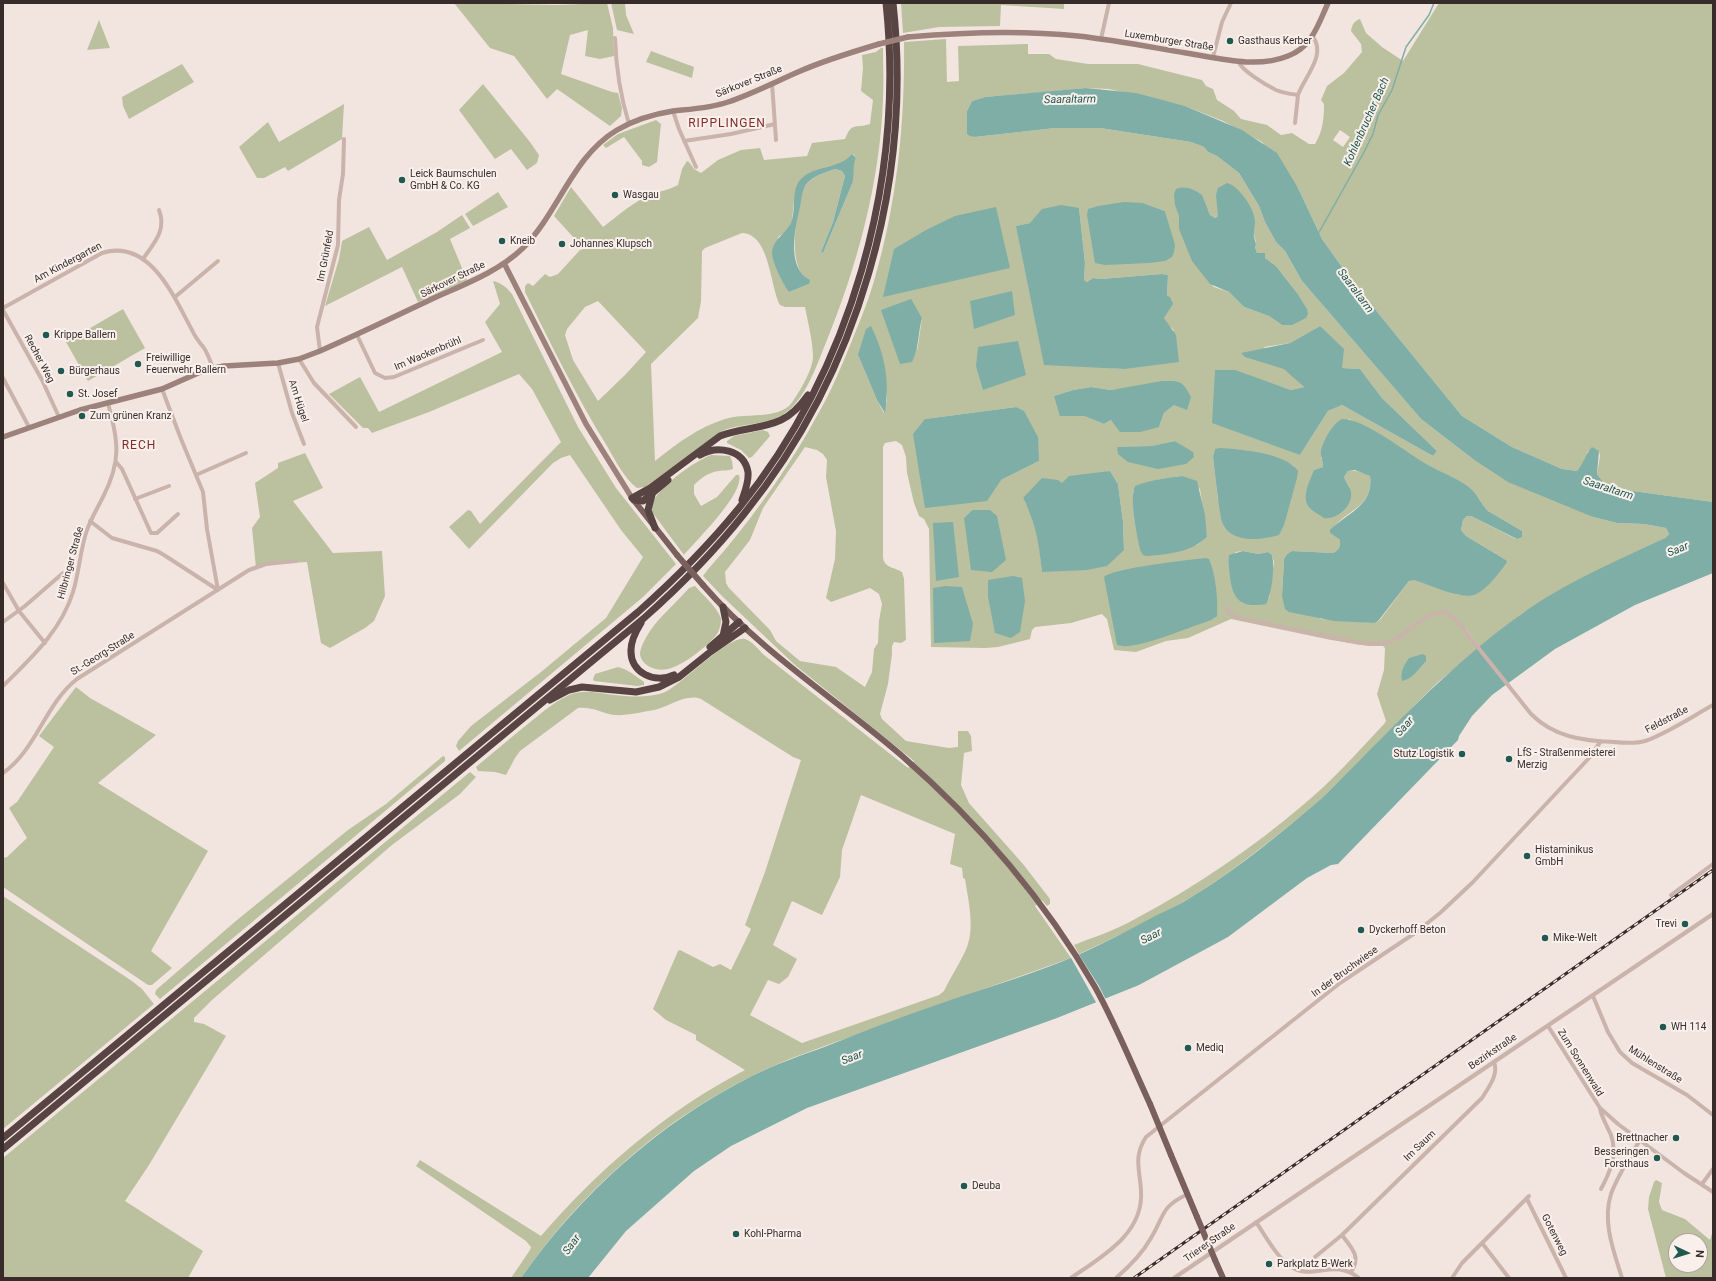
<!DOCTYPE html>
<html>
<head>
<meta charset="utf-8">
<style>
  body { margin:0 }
  #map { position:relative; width:1716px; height:1281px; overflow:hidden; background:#f2e5df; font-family:Roboto,sans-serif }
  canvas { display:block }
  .frame { position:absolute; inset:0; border:4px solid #382c2a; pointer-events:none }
  .north { position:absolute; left:1668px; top:1233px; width:40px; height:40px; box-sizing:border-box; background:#f9f0eb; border:1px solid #aca29e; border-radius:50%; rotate:94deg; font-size:11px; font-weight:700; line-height:16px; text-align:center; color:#382c2a }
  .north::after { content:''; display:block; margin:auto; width:14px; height:18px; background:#215851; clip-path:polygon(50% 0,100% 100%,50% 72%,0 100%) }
</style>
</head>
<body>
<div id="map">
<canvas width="1716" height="1281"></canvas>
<div class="frame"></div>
<div class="north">N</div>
</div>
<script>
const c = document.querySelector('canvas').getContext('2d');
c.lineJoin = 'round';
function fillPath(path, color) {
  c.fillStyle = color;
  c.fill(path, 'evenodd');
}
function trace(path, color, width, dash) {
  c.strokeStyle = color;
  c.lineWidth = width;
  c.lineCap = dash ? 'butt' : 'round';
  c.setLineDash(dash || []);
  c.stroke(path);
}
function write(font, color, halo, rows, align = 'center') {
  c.font = font + ' Roboto,sans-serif';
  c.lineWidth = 4;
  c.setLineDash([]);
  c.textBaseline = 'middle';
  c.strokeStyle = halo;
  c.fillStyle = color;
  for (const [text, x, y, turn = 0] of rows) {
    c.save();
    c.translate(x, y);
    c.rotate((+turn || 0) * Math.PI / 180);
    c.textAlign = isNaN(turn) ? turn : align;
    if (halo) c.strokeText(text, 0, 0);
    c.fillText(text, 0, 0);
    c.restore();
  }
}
fillPath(new Path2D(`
  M454,3L558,5L607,3L613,28L614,56L600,59L585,56L588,30L570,35L561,74L612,92L618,93L622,108L621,116L610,126L557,89L547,99L514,56L490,48Z
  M611,3H625L626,15L634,34L617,30Z
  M901,3H1064V9L1001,5L1000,26L939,27L903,33Z
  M1439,3H1591L1593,4L1595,3H1713V502L1618,489L1605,485L1597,474L1600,456L1599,451H1588L1584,463L1577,471L1562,469L1512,447L1462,416L1352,281L1322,239L1298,188L1262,142L1223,121L1185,106L1109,89L1086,88L1045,92L985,97L972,101L967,111V133L975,137L1055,128H1100L1191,142L1204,147L1208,152L1217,156L1239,173L1259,206L1265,222L1276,242L1285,251L1302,281L1421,419L1473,459L1593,517L1617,523L1644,524L1666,528L1669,534L1665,538L1523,613L1480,647L1466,629L1463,631L1478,649L1437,683L1322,798C1281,833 1239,867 1193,896C1158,918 1117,936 1079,954L1074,945C1094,937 1116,930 1135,919C1195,887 1251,849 1303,805C1332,781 1358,752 1384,724L1386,721L1377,694L1384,670L1385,648L1383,646H1370L1331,640L1231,619L1188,638L1166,641L1136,652L1114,650L1107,619L1102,614L1071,623L1035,627L1032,630L1030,639L998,647L985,648L931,647L929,529L924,519L919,516L914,503L907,473L906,457L902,445L896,441L885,443L883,447V557C884,568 894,567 902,572L904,579L906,640L901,643L894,642L892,646V654L888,684L880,714L882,719L906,741L949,748L958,747V731H968L971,736L972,751L964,753L961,785L969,803L1023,864L1050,899V904L1047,906L1042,900L1035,906L1071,958C1002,983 933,1006 865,1032C827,1045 788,1058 752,1076C660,1121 579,1194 521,1278H511L530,1250L531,1247L526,1241L416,1166L420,1160L541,1236C599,1169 666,1111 745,1070L696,1040V1035L666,1020L653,1009L678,951L680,950L713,967L720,964L731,970L751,929L745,925L765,872L801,760L793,757L701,699C686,693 669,707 654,710C641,712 627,716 614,715C602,713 591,706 578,708L520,751L515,758L506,775L495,772L478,771L476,767C495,751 514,735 534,719C545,710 556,701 569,695C584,689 599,693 614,695C631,697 650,698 665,692C682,684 730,634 745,639C752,641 759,650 764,655L908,768L914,761L795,665L723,597L703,576C709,567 717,559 724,551C759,509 792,462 818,414C831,392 841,367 851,343C859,323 868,302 874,281C897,203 905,123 904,42L946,39L947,82L959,81L958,46L1028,44V54H1049L1056,59L1088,64H1138L1202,80L1206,86L1213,89L1217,100L1234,111L1241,119L1267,125L1281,135L1292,133L1309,144H1315C1323,131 1324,118 1324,104L1321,100L1327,86L1344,73L1362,52L1361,44L1351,31C1352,25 1354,21 1360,19L1366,33L1382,47L1403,61ZM1340,130L1350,137L1343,147L1333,140ZM1143,203L1165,211L1174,245ZM1079,208L1085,263L1084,280L1087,282L1093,278L1101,279L1162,274L1168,275L1167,296L1172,304L1164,318L1168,325L1174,330L1124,369L1109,368L1016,226L1030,223ZM1208,210L1210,215L1214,218L1218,216L1253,232L1256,242L1255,247L1257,253L1265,256V258L1276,266L1297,293L1282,325L1269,316L1244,307L1229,292L1214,287L1207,280L1180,221L1179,216ZM918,312L922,318L917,352ZM1320,326L1342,368L1360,369L1382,398L1437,451L1433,456L1342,405L1328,411L1300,455L1256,378L1291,390L1304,387L1264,347L1290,343ZM858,355L886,385L887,400L884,413L877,400ZM1091,387L1111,390L1136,387L1174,405L1164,413L1159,427L1111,420L1104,424L1084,416L1054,396L1073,390ZM1016,407L1039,461L1001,480L925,419ZM1349,419C1377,432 1401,450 1428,466C1442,473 1456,477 1469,487C1478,494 1480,503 1488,511L1522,531L1516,539L1471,516H1467L1463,520L1461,530L1466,536L1506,560V562L1459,595L1414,579L1409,581L1380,620L1375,623L1321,619L1282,596L1284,559L1287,554L1292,551L1333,553C1340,549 1340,547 1340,540L1330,533C1343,509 1374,510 1370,476C1363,472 1356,470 1348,471L1344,477L1350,488L1314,470L1323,467L1324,462L1321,458ZM1175,441L1183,446L1117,447L1151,446ZM805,447L817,450L823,454L827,460L826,477L836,531L835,559L826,598L831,602L870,588L879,594L882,604L879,621L878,643L874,649L872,672L865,687L836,667L800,661L776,641L770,630L729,588L726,583L725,572L750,540L763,508ZM1215,449C1246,448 1266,453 1294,466L1218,500L1213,456ZM1110,471L1118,484L1123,522L1124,550L1042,572L1039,543L1032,517L1023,498L1062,483ZM1182,476L1200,489L1207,537L1197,545L1140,550L1134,517L1133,491C1149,479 1162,479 1182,476ZM972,510H990L964,518ZM1243,551L1258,554L1268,552L1272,555L1274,562L1269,599L1235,552ZM861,795L955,834L950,864L962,868L963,878L965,879C968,899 975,927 967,947C961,962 951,976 944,991L939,995L802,1043L750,1015L768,980L779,984L788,977L797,959L773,945L792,901L822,915L840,877L842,850Z
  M99,20L110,48L87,50Z
  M881,48H883C883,65 884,82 883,99C880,183 857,267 825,345C817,365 806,396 789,410C772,425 745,423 724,430L645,487L637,488C624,478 615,460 607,446C576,396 551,344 525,292V286L528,283L533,286L545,274L550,277L558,274L580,250L584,249L554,216L571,187L603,227C616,217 629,206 643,198C654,192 667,191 678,185L682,169L687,161L689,162L694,169L701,173L718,160L741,150L760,148L764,160L807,156L812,143L845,139C852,121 856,129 870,124L873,100L861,91L863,68L862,55L876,52ZM853,154L856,158L853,163L852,184L823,253L821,252L833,222L845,176L842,171L835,169C824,173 813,176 805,186C797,206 791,245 798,266C800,273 806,277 809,284L789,292L778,237L787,231L792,221L794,200L816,170L843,163ZM742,233C770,234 770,286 780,305L785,307H805C808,323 813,342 813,358C812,371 798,395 790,405C786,409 779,412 774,413C758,417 741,414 725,419C699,427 676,444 655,461L651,364L698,318L701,301L702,251L705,248ZM598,301L646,352L626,374L598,401L573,360L565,335L567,329L585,307Z
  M651,51L694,67L692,78L646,62Z
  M182,64L194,82L129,119L123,106L122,97Z
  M483,84L530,142L539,155L537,163L527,170L511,149L495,159L459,110Z
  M344,104L342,139L288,171L285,167L264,178H257L239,147L268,122L279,142Z
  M656,120L661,124L657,162L649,167L642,165V161L624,137L606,148L603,145L618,134Z
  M498,192L508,207L473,226L465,214Z
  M462,215L470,228L450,239L467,280L418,302L402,267L325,306L339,259L342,241L369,227L387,260L437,232Z
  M493,281C502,283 506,287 512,294L578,427L616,488L676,564L643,597L459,751L456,746L458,741L471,726L541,672L606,618L643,557L621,530L570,455L561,458L553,463L469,549L449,527L468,510L471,511L480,524L561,442L532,389L519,374L429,412L372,433L368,428H363L329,394L360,377L379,412L502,352L485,322L500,304Z
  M123,309L145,348L88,381L66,342Z
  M763,430L768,432L770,436L752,457L749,458L741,450L727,443V441L734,436Z
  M305,453L323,488L293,501L333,553L382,551L385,596L374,621L365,628L330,648L321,643L307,562L271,564L256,568L252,528L260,517L255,483L278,468V463Z
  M711,455L730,456L732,461L733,469C728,471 724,470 719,471C709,472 701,478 694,485V494L701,506L717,497L736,475H739C745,493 696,541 684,555L652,512L651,506C658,487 693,462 711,455Z
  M695,586C702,594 719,609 721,619C721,624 720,629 717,634C709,645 683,666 668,669C658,672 640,666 640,653C641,646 646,637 650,631C659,617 678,601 689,588Z
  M618,667C627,669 636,676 644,682V685L637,686L594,681L593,679L595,674Z
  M76,687L90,698L156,735L98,783L208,851L151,951L172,968L152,985H148L3,887V858L7,857L27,838L9,808L17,802L54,747L39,736Z
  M443,756L445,757V761L160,999L155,994L156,990L237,920L348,830L386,804Z
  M470,772L476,777L460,794L392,845L212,1000L194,1018V1022L204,1024L226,1036L149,1165L125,1201L203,1251L188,1278H3V1158Z
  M3,896L132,981L142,989L154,1004L3,1129Z
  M1656,1180L1662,1183L1659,1202L1662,1210L1685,1219L1710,1240L1713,1230V1278H1666L1648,1209L1649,1197L1654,1182ZM1676,1241H1700V1265H1676Z`), '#bbc09f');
fillPath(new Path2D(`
  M1086,88L1136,93L1185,106L1242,130L1277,153L1298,188L1322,239L1352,281L1462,416L1512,447L1562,469L1577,471C1584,463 1586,453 1592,447L1599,451L1597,474L1605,485L1618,489L1713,502V573L1635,605L1555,649L1492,695L1472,716L1459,736L1458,740L1338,864L1331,865L1307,878L1228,937L1139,985L1057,1018L807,1108L731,1146L694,1171L626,1231L588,1278H521C580,1194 660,1122 752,1076C776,1064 802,1055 827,1046C864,1031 901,1017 939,1004C985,988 1033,974 1078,955C1104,943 1130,930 1155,916C1168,910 1181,904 1193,896C1239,868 1281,833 1322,798C1387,734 1448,666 1523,613C1566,582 1617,561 1665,538L1669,534L1666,528L1644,524L1617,523L1593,517L1508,482L1473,459L1421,419L1302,281L1285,251L1276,242L1265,222L1259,206L1239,173L1217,156L1208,152L1204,147L1191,142L1100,128H1055L975,137L970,136L967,134V111L972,101L985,97Z
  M852,154L856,158C852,165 855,175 852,184L823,253L821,252L833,222L845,176L842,171L835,169C824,173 812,176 805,186C802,193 801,200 800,207C795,228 786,268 810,280L809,284L789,292C783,284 772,262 772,253C773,238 788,233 792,220C796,207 791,189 801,179C816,164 839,170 852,154Z
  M1227,183C1239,186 1255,209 1255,222C1255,225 1254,228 1254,232C1253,236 1255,240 1256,244L1255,247L1257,253H1265V258L1276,266L1297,293L1307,309L1308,314L1306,318L1292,325H1282L1269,316L1244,307L1229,292L1210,284L1192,261L1179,229V216L1175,205L1174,194L1176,189C1185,185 1194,189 1202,195L1210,215L1215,218L1218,216L1216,195L1218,188Z
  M1124,202L1143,203L1165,211L1175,245L1174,252L1172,257L1165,261L1149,263L1105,265L1095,263L1087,215L1088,209L1098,206Z
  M1061,205L1079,208L1085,263L1084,280L1087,282L1093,278L1101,279L1162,274L1168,275L1167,296L1170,297L1173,304L1164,318L1176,335L1179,362L1124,369L1044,365L1016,226L1030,223L1042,209Z
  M996,207L1010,268L883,297L894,249L926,230L955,216Z
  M1012,291L1015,315L974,329L970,301Z
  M911,299L922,318C918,333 919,348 912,362L900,364L881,310Z
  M871,326C885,355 890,381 885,413L877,400L858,355L866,329Z
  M1320,326L1344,349L1342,368L1360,369L1382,398L1437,451L1433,456L1342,405L1328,411L1300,455L1212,423L1215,370H1235L1291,390L1304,387L1284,369L1245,357L1241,353L1290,343Z
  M1018,341L1026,375L983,390L976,366L978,347Z
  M1162,381C1180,381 1182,380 1191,397L1187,410L1174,405L1164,413L1159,427L1140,432H1120L1111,420L1104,424L1084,416H1060L1054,396L1073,390L1091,387L1111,390Z
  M1016,407L1024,411L1038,437L1039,461L1001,480L987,501L925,508L913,434L925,419Z
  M1342,419C1364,418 1408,454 1428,465C1442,473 1456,477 1469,487C1478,494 1480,503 1488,511L1522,531V537L1517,539L1471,516H1467L1463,520L1461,530L1466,536L1506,560L1507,562C1500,572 1486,591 1474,595C1458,599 1429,584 1414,580L1409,581L1379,620L1375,623L1334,621L1289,612L1285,609L1282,596L1284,559L1287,554L1292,551L1333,553C1340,549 1340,547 1340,540L1330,533V530C1348,512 1374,506 1370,476L1355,470L1348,471L1344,477C1346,482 1350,487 1351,492C1353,506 1337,520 1324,518C1320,515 1312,511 1309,507C1301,496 1310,481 1314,470L1323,467C1324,461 1320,457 1321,451C1323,441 1333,423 1342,419Z
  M1175,441L1193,452L1194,457L1186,464L1158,469L1128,462L1118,454L1117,447L1151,446Z
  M1220,448C1241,449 1286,453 1298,471L1297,478L1284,525L1279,535C1262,540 1232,544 1223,524C1221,521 1221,516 1220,512C1217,493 1215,475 1213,456L1215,449Z
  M1110,471L1118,484L1123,522L1124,550L1107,566L1087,570L1042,572C1039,543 1036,524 1023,498L1042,478L1058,480L1062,483L1069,476Z
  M1182,476L1197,481L1205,515L1207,537C1190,553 1168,554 1147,556L1143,555L1140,550C1137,535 1129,499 1135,486C1150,480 1166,478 1182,476Z
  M972,510H990L997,516L1006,560L992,572L971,570L964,518Z
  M953,522L959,577L936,581L933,523Z
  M1243,551L1258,554L1268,552L1272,555C1275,566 1272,594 1266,604C1242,608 1233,601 1230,577C1229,569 1228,562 1229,555Z
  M1206,558L1209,559C1216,576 1218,598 1217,616L1211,620C1192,626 1133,652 1117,645L1104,577C1114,568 1188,560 1206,558Z
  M1013,576L1022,578L1025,601L1020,632L1011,638L995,633L988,597V580Z
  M945,586L962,587L973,624L970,641L934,643L933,588Z
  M1423,654L1426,656V661C1420,667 1412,680 1402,681C1400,672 1404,665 1409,658Z`), '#7faea7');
fillPath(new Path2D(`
  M1078,953L1099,986L1106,1000L1097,1004L1070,956Z`), '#f2e5df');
trace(new Path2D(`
  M1318,234L1363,154L1373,134L1378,115L1392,90L1406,47L1429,15L1434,3`), '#7faea7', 1.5);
trace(new Path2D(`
  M615,38C616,67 620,95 629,124
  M1101,39L1109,3
  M1213,57L1222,22L1231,3
  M1238,61C1242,71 1266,85 1276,90C1283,93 1291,94 1298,95L1295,123
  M772,83L776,140
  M1298,95C1303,79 1327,55 1313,37
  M673,111L679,129L696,167
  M684,141L731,134L775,124
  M143,259C154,243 167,230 159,210
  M175,297L218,261
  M3,308L102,253C150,238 174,297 192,330C195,337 199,342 204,348C208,354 210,361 213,368
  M3,310L42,380L59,417
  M357,335L375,373L385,378L394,377L483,340
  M320,351L317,327L338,245L339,200L343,174L344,139
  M299,359L314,383L356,427
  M278,363L292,413L304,444
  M3,378L29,427
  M162,389L181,439L203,492L207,529L218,590
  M116,462L122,469L151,533H157L178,514
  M196,475L246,453
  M135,499L169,486
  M90,521L112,538L157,551L164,555L218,590
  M3,583L19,611L45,643
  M1227,608L1230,614L1239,618C1268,624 1297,630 1326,636C1344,640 1365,646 1384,643C1407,639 1420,611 1446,612L1457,621L1531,714C1554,737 1583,741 1614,742C1624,743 1635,744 1645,741C1666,734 1693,716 1713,705
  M3,622L25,606L63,573
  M3,686C31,658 61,631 73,592C79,573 80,552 86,533C90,520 97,509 103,497C122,460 118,442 108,403
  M3,773C37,749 45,704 77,679L249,570L266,564L296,561
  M1671,895L1713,864
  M1593,996L1608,1032L1620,1052L1632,1063L1687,1095L1713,1115
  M1548,1026L1600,1108L1618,1124L1684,1173L1713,1192
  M1600,1109C1602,1118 1607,1126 1611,1135C1618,1155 1610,1172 1601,1189
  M1702,1184L1713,1169
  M1527,1199L1566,1278
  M1256,1222C1265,1235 1279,1261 1293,1268C1315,1280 1334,1258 1359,1278
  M1342,1235C1351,1248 1362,1256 1351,1272
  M1482,1243L1509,1278
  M1315,1257L1342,1235L1482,1098C1488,1088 1499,1075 1494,1062
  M1071,1278C1101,1257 1144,1234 1141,1191C1140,1170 1133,1157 1146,1137L1340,983L1415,933L1440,913L1472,883L1590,757L1601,741
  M1116,1278C1130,1266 1142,1254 1151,1238C1165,1215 1160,1207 1188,1194
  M1452,1278L1462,1263L1529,1196
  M1622,1278C1614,1252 1602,1222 1611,1194C1618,1175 1630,1157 1640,1140`), '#cab3ab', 4);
trace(new Path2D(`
  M1174,1278L1713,914`), '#cab3ab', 4.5);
trace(new Path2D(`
  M908,37C965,32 1022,30 1078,36C1114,40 1150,47 1186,53C1218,58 1256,69 1288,56C1312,47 1318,25 1328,3
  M504,263L586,424L632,498
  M3,437L80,410L162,389L205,370L224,366L278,363L299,359L320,351C359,334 396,316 434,298C465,284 498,272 523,248C559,212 572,157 617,130C634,120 654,114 673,111C692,109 711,108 728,102C752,94 775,82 798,72C825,60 852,52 879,44`), '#9d827c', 5.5);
trace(new Path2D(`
  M632,498L677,555
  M703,585C760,651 836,699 901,755C978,822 1044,899 1095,987C1116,1025 1132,1065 1150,1104
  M1171,1155L1197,1217
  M1215,1260L1223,1278`), '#79605c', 6);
trace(new Path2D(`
  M700,455C717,445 744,449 748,472C749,482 745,491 742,500
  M652,495L648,510L655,528
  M632,498L650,488L720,436C740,428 762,429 781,420C792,415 801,405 808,395
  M634,500L643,501L668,480
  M641,623C636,631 631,640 631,650C630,673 655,684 674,675
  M723,636L726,622L723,607
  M710,647L739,622
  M550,700L569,690L582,687L636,692L659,687L679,677L709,653L745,628
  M3,1138L638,612C674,580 708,546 739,508C851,370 905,180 886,3
  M3,1149L643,619C679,587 713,553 744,514C858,373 913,183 893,3`), '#584442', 7);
const rail = new Path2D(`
  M1134,1278L1713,870`);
trace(rail, '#382c2a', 3);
trace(rail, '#f9f0eb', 1.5, [4.5]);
trace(new Path2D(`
  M879,44L908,37`), '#9d827c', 5.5);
trace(new Path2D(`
  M677,555L703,585
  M1150,1104L1171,1155
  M1197,1217L1215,1260`), '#79605c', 6);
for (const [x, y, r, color] of [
  [1230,41,4,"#215851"],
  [402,180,4,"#215851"],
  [615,195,4,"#215851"],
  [502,241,4,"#215851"],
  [562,244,4,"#215851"],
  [46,335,4,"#215851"],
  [138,364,4,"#215851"],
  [61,371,4,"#215851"],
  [70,394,4,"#215851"],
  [82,416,4,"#215851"],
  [1462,754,4,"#215851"],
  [1509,759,4,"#215851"],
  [1527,856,4,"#215851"],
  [1685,924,4,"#215851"],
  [1361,930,4,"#215851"],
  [1545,938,4,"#215851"],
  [1663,1027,4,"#215851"],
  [1188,1048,4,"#215851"],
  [1676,1138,4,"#215851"],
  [1657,1158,4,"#215851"],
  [964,1186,4,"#215851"],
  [736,1234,4,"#215851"],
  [1269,1264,4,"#215851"]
]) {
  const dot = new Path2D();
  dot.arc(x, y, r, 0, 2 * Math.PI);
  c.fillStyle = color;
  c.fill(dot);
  trace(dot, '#f9f0eb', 1.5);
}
write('10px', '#382c2a', '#f9f0eb', [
  ["Luxemburger Straße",1169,41,9],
  ["Särkover Straße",749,82,-22],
  ["Im Grünfeld",326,256,-79],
  ["Am Kindergarten",68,263,-28],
  ["Särkover Straße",453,280,-26],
  ["Im Wackenbrühl",428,354,-23],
  ["Recher Weg",39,359,62],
  ["Am Hügel",298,401,72],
  ["Hilbringer Straße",71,563,-75],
  ["St.-Georg-Straße",103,654,-32],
  ["Feldstraße",1667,720,-28],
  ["In der Bruchwiese",1345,972,-36],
  ["Bezirkstraße",1493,1052,-34],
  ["Zum Sonnenwald",1580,1063,58],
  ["Mühlenstraße",1655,1065,32],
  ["Im Saum",1420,1146,-44],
  ["Gotenweg",1554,1235,63],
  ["Trierer Straße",1210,1243,-35]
]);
write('10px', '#382c2a', '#f9f0eb', [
  ["Gasthaus Kerber",1238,41],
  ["Leick Baumschulen",410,174],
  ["GmbH & Co. KG",410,186],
  ["Wasgau",623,195],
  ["Kneib",510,241],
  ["Johannes Klupsch",570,244],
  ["Krippe Ballern",54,335],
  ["Freiwillige",146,358],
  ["Feuerwehr Ballern",146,370],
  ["Bürgerhaus",69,371],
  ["St. Josef",78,394],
  ["Zum grünen Kranz",90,416],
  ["LfS - Straßenmeisterei",1517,753],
  ["Merzig",1517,765],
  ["Stutz Logistik",1454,754,"right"],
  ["Histaminikus",1535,850],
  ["GmbH",1535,862],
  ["Trevi",1677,924,"right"],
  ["Dyckerhoff Beton",1369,930],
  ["Mike-Welt",1553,938],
  ["WH 114",1671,1027],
  ["Mediq",1196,1048],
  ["Brettnacher",1668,1138,"right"],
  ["Besseringen",1649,1152,"right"],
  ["Forsthaus",1649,1164,"right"],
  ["Deuba",972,1186],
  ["Kohl-Pharma",744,1234],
  ["Parkplatz B-Werk",1277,1264]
], 'left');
write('italic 11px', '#215851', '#f9f0eb', [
  ["Saaraltarm",1070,100,-1],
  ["Kohlenbrucher Bach",1367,122,-66],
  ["Saaraltarm",1355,291,53],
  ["Saaraltarm",1608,489,18],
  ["Saar",1678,550,-22],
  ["Saar",1405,727,-48],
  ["Saar",1151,937,-27],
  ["Saar",852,1058,-21],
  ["Saar",572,1245,-54]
]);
c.letterSpacing = '1px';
write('12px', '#832c26', '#f9f0eb', [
  ["RIPPLINGEN",727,124],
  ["RECH",139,446]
]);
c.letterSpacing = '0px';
</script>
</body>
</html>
